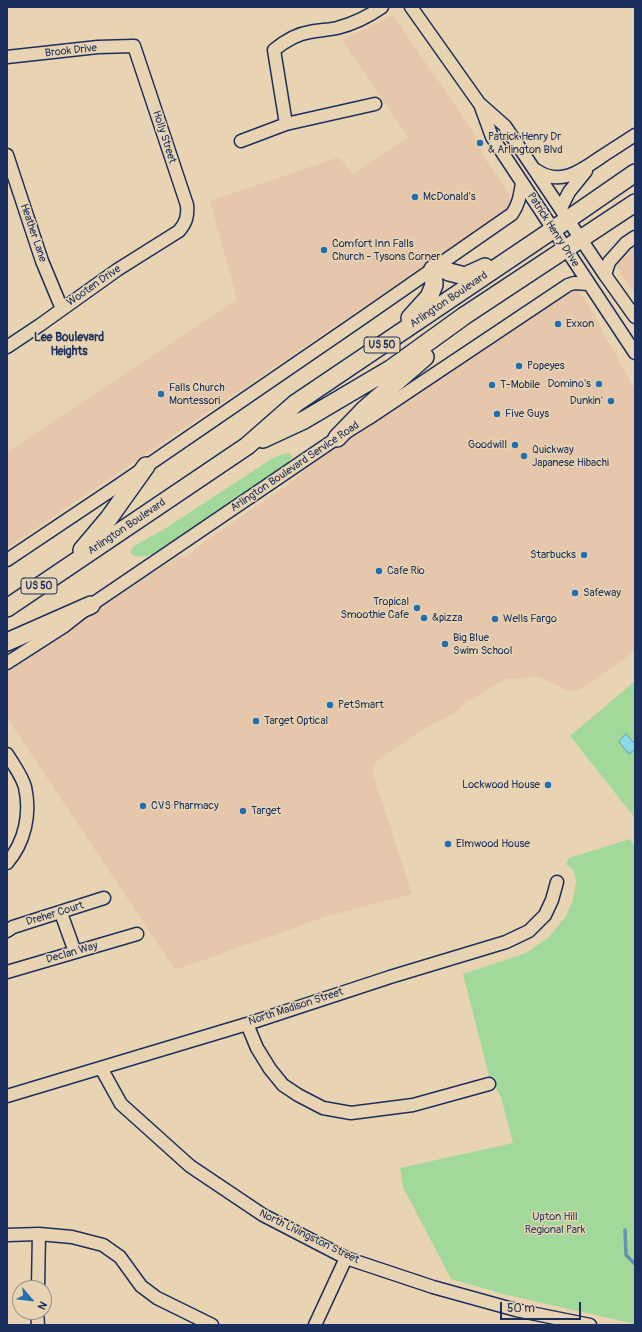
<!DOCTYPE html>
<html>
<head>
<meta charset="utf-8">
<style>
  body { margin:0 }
  #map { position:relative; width:642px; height:1332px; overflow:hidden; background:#e8d4b2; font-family:Pangolin,sans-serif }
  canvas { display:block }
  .frame { position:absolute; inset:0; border:8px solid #1b2f5e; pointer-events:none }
  .north { position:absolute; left:12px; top:1280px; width:40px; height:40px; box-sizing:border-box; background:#e8d4b2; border:1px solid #969290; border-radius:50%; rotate:118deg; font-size:11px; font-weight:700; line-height:16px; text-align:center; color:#1b2f5e }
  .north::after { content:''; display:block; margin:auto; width:14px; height:18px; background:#1f6fb2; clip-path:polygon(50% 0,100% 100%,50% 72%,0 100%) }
  .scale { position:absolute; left:500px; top:1302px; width:81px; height:18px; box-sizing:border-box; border:2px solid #1b2f5e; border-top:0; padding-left:5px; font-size:12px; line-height:14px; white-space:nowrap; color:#1b2f5e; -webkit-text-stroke:3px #e8d4b2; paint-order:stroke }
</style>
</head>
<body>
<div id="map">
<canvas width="642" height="1332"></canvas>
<div class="frame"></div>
<div class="north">N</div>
<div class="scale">50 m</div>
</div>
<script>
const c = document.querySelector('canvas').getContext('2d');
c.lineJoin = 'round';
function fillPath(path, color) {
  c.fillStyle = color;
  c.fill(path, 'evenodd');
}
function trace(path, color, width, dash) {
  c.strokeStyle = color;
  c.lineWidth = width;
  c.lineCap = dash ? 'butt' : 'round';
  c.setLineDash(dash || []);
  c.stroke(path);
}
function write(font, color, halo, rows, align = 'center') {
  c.font = font + ' Pangolin,sans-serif';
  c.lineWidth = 3;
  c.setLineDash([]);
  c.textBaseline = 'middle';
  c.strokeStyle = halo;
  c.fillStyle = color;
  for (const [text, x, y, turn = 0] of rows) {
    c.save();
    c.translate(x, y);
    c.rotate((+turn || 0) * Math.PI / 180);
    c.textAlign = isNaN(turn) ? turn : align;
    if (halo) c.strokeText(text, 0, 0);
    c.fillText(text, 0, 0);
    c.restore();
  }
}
fillPath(new Path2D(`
  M393,15L480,142L483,156L511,196L508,209L7,548V452L237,299L210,201L339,157L352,174L408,137L342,40Z
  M635,248V295L613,262Z
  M576,289L585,299L635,390V651L582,689L571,692L539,677L506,679L465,703L460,709L444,719L428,726L377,761L373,767V774L412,894L331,915L175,970L7,718V672L11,668L177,557L181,556L186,557L207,540L292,482L311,465L548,304L570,290Z`), '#e6c7ab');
fillPath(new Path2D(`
  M289,453L292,457L289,462L156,552C147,556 140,559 131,554V550L134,546L166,528L273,458L283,454Z
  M635,681V818L570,736Z
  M630,839L635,846V1324L507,1295L451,1279L403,1187L400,1168L513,1143L501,1097L489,1076L463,974L526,953L549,937L566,916L573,900L576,881L574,871L566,864L569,858Z`), '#a3d89b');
const water = new Path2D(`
  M626,734L635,744V749L629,754L619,742Z`);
fillPath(water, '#8cdaea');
trace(water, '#5f96b2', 1);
trace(new Path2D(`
  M625,1230L626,1255L635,1264`), '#5f96b2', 3.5);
const minor = new Path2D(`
  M411,7L479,103L505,126L605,275L635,317
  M7,57L98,47L134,46L187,205C188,216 186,223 179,231L117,270L40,325L7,347
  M480,104L492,137L635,353
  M286,124L274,50C285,41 296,34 310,32C319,30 328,30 337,28C353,24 369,16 382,7
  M241,141L286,124L375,104
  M7,155L42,261L62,309
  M536,170C560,187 581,171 601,157C612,150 624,142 635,135
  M561,208L569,192L586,171
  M605,275L609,262L626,243L635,237
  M7,560L119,485L358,321L512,214C519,204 520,195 522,183
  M7,663L63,627L91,605L337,438L369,418L568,285L574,283L588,284
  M7,754C13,764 22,776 25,787C31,814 25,842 7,863
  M61,913L75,952
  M7,931L13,927L104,898
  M7,972L137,934
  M247,1024L257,1048L270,1069L283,1085L298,1095L323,1108L351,1113L413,1105L489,1084
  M101,1068L121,1104L190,1166L263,1215L346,1258L433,1287L516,1310L590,1325
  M7,1096L247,1024L390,977L506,942L529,931L545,915L552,900L557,882
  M7,1235L39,1234L72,1237L103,1245L120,1257L141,1286L157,1298L212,1325
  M38,1288L39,1234
  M37,1312L38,1325
  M315,1325L346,1258`);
const highway = new Path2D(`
  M438,266L449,272L465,276L485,267
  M410,318L429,297L434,285L433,269
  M337,438L365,409L425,357
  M263,439L304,420L392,368L464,316L635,203
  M82,550L109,518L146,466
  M7,608L247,446L296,403L554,229L635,173
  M7,642L91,605`);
trace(minor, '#1b2f5e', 15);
trace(highway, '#1b2f5e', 20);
trace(minor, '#e8d4b2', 12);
trace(highway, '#e8d4b2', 17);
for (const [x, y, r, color] of [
  [480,143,4,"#1f6fb2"],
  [415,197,4,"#1f6fb2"],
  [324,250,4,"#1f6fb2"],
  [558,324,4,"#1f6fb2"],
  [519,366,4,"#1f6fb2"],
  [599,384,4,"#1f6fb2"],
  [492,385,4,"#1f6fb2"],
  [161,394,4,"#1f6fb2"],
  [611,401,4,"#1f6fb2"],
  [497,414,4,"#1f6fb2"],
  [515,445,4,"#1f6fb2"],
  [524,456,4,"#1f6fb2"],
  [584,555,4,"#1f6fb2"],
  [379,571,4,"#1f6fb2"],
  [575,593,4,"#1f6fb2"],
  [417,608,4,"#1f6fb2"],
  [424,618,4,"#1f6fb2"],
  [495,619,4,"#1f6fb2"],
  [445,644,4,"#1f6fb2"],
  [330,705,4,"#1f6fb2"],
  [256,721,4,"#1f6fb2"],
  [548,785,4,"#1f6fb2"],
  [143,806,4,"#1f6fb2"],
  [243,811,4,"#1f6fb2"],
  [448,844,4,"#1f6fb2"]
]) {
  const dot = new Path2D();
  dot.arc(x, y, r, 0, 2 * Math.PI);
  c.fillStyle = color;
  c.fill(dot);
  trace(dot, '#e8d4b2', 1.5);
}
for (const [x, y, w] of [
  [382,345,36],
  [39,586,36]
]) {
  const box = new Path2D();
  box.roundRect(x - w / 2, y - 8, w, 16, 3);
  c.fillStyle = '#e8d4b2';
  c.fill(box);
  trace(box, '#1b2f5e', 1);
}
write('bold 10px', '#1b2f5e', null, [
  ["US 50",382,345],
  ["US 50",39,586]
]);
write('11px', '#1b2f5e', '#e8d4b2', [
  ["Brook Drive",71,51,-6],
  ["Holly Street",164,137,72],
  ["Patrick Henry Drive",553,230,57],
  ["Heather Lane",33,233,71],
  ["Wooten Drive",94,286,-35],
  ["Arlington Boulevard",449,300,-34],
  ["Arlington Boulevard Service Road",295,467,-34],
  ["Arlington Boulevard",127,527,-34],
  ["Dreher Court",55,914,-17],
  ["Declan Way",72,953,-16],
  ["North Madison Street",296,1007,-18],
  ["North Livingston Street",309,1237,26]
]);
write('11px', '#1b2f5e', '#e8d4b2', [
  ["Patrick Henry Dr",488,137],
  ["& Arlington Blvd",488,150],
  ["McDonald's",423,197],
  ["Comfort Inn Falls",332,244],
  ["Church - Tysons Corner",332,257],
  ["Exxon",566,324],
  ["Popeyes",527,366],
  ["Domino's",591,384,"right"],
  ["T-Mobile",500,385],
  ["Falls Church",169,388],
  ["Montessori",169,401],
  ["Dunkin'",603,401,"right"],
  ["Five Guys",505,414],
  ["Goodwill",507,445,"right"],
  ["Quickway",532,450],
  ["Japanese Hibachi",532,463],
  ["Starbucks",576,555,"right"],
  ["Cafe Rio",387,571],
  ["Safeway",583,593],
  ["Tropical",409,602,"right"],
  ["Smoothie Cafe",409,615,"right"],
  ["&pizza",432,618],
  ["Wells Fargo",503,619],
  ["Big Blue",453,638],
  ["Swim School",453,651],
  ["PetSmart",338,705],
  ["Target Optical",264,721],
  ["Lockwood House",540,785,"right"],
  ["CVS Pharmacy",151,806],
  ["Target",251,811],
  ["Elmwood House",456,844]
], 'left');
write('11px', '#294064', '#e8d4b2', [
  ["Upton Hill",555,1217],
  ["Regional Park",555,1230]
]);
write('bold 12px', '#1b2f5e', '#e8d4b2', [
  ["Lee Boulevard",69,338],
  ["Heights",69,352]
]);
</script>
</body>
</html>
